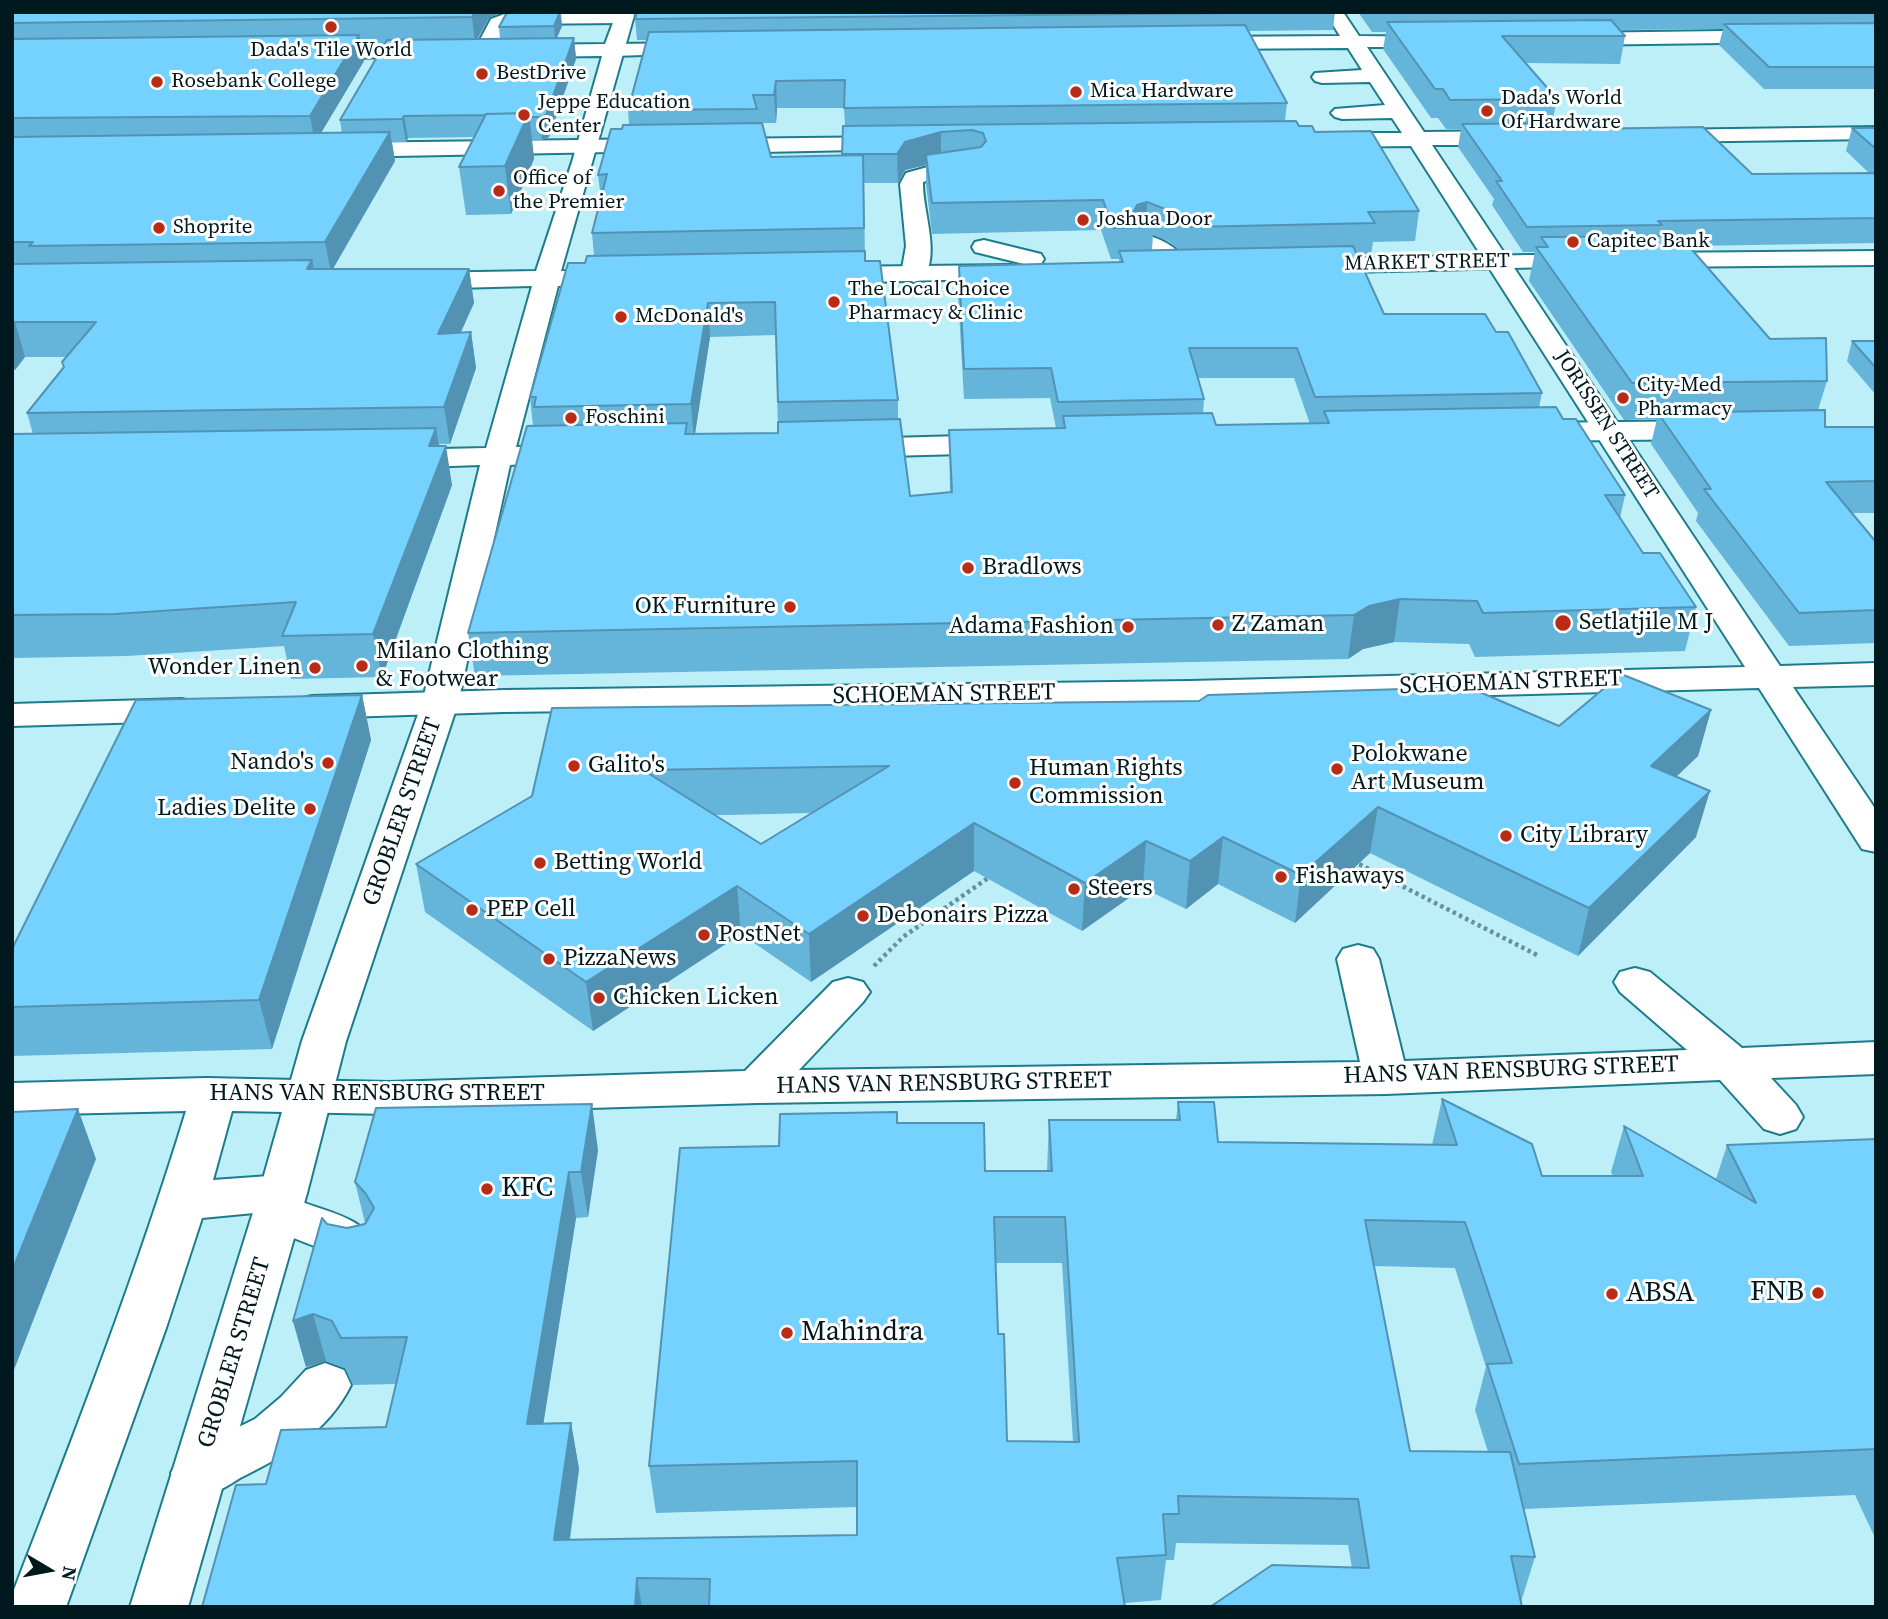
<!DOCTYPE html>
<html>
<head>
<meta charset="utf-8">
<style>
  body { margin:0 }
  #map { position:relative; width:1888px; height:1619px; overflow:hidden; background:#bdeff9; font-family:"Source Serif 4",serif }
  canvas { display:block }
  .frame { position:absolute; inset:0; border:14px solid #00191e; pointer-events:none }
  .north { position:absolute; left:14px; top:1535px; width:70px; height:70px; -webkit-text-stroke:5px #fff; paint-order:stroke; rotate:100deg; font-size:19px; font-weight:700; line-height:28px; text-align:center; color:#00191e }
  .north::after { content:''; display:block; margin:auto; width:24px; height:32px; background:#00191e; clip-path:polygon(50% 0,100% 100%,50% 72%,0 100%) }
</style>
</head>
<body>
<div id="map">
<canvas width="1888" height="1619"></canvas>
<div class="frame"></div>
<div class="north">N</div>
</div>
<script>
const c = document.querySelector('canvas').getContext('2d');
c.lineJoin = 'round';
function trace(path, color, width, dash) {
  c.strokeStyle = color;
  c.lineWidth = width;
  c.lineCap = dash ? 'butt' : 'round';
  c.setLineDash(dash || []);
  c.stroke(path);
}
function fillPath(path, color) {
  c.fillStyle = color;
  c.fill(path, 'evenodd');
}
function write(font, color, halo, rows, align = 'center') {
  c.font = font + ' "Source Serif 4",serif';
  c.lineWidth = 6;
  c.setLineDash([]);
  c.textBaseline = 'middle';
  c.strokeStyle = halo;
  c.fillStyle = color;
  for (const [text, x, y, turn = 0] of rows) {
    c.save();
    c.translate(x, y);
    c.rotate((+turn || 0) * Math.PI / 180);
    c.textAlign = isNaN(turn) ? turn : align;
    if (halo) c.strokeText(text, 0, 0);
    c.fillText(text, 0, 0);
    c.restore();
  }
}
const minor = new Path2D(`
  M510,12H627L633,17L624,23L513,24L506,27L491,55H477L474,51L491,19Z
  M1325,12H1343L1359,36L1445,37L1448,41L1438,47H1367L1424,132L1512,131L1520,133L1523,138L1520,143L1512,145H1432L1780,666L1876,663V685L1793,687L1876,810V852L1862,849L1759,688L1190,703L504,712L312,718L299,715L294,707L299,699L312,696L504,690L1190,681L1745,667L1411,146L1323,147L1315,145L1312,140L1315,135L1323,133H1402L1392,118L1342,119L1335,117L1331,113L1335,109L1385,105L1370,82L1322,83L1315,81L1312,77L1315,73L1362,70L1348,48L1201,49L1191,43L1201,37L1340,36Z
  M1876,29V41L1572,45L1562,39L1572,33Z
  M696,43L706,49L703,53L614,56L604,50L614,44Z
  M1876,127V139L1659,142L1651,141L1648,136L1651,131L1659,130Z
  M896,137L904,139L907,144L904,149L714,153L706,151L703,146L706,141L714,139Z
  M658,139L666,141L669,146L666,151L340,157L332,155L329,150L332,145L340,143Z
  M972,161L980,163L983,168L980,173L943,177L923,182C922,211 941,253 923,279L914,282L905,279L901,274L906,246L900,184L906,173L942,163Z
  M1146,235C1167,240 1181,251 1193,269L1190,274C1166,280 1159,253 1137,247L1134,242L1137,237Z
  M984,240L1041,254L1044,259L1041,264L1032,266L975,252L972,247L975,242Z
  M182,699L195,702L200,710L195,718L182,721L12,726V704Z
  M1358,945L1373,949L1379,959L1404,1061L1687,1050L1620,992L1614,982L1620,972L1635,968L1650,972L1742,1048L1876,1042V1074L1771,1078L1796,1105L1803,1117L1796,1129L1780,1134L1764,1129L1720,1080L1386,1094L757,1103L389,1114L232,1111L213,1180L283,1175L300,1180L307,1193L302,1202C337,1215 364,1218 383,1253L376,1267L358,1272L340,1267L327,1251L260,1225L254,1213L202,1218L166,1328L66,1607H12V1595C74,1435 136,1275 186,1111L12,1115V1083L206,1078L389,1082L745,1071L833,982L848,978L863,982L870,992L863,1002L799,1070L1360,1062L1337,959L1343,949Z
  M325,1363L344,1370L351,1385C327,1433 286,1455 240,1478C229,1485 214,1495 200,1496C194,1497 185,1492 180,1490L171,1473L180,1456L255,1419L281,1397L306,1370Z`);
const major = new Path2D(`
  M617,12H635L561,271L625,272L629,277L625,282L616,285L558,286L516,447L570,445L580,448L585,454L580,460L510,465L458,703L346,1041L307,1193L188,1607H130L259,1193L302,1041L422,703L480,465L396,468L385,465L381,459L385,453L396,450L486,448L532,286L417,289L408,286L404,281L408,276L417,273L536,271L572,162L602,56L522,57L512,51L522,45L605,44Z
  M430,46L437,48L440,52L437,56L309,59L299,53L309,47Z
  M1876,251V265L1649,267L1640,265L1637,260L1640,255L1649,253Z
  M1585,254L1594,256L1597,261L1594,266L1309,273L1300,271L1297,266L1300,261L1309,259Z
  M1011,265L1020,268L1024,273L1020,278L830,283L821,280L817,275L821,270L830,267Z
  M1707,421L1717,424L1722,430L1717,436L1707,439L1533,441L1523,438L1518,432L1523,426L1533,423Z
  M1000,435L1010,438L1015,444L1010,450L1000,453L851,457L841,454L836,448L841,442L851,439Z`);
trace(minor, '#1c7c8c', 4);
trace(major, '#1c7c8c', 4);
trace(new Path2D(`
  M1353,861L1539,956
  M874,966L903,937L991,876`), '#699098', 4.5, [3.5, 3.5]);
fillPath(minor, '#fff');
fillPath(major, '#fff');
fillPath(new Path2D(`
  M12,12L489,18L477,39H500L499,27L510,12H561L562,26L557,38H574L576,59L549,137L542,140H532L534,159L511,214L466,215L459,167L474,137L408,138L406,142H392L395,161L333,269H469L474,303L460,333L471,332L476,368L450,444H439L452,485L382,677L291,679L284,646L127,656L12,658V434H33L27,413L64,367L62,362L67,357H25L15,370H12ZM361,44H384L340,120L342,133H321L364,61Z
  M637,12H1335L1333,30L1248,31L1287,103L1285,121L1315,132L1419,211L1415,241L1373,242L1371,254H1356L1384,314L1496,332L1542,393L1539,407L1563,419L1625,495L1620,518L1643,553L1696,607L1685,651L1475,657L1469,644L1394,642L1363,649L1348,659L475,676L468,633L533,426L530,397L585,263L594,256L592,233L601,199L598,175L622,129L629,125L628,110L647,40H637L635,19ZM777,108H844L845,126H843L842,156L771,157L757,123H776ZM926,165V184L932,234L1101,230L1111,259H1119V262L959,266L958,294L964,399L1050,398L1056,428L949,430L950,492L910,496L898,419V400L865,261L864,183H898L905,170ZM1153,235L1168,241L1178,249L1152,250ZM776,335L778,433L695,434L710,337ZM1198,378H1294L1310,424L1216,425L1203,414L1204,399Z
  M1358,12H1876V89H1764L1719,45L1723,29L1620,30L1625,36L1620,64L1526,63L1557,99L1552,123L1574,127L1752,174L1869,173L1846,151L1852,128H1876V243L1689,246L1770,339L1827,381L1818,410L1825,427H1876V513H1852L1876,542V643L1789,646L1696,521L1698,513L1651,444L1657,419L1624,420L1529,281L1535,252H1523L1492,205L1494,199L1458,147L1461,129H1446L1438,118H1431L1383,49L1386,32H1372Z
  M1852,341H1876V395L1847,361Z
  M362,695L371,740L272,1049L12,1056V949Z
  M552,708L1559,726L1711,710L1698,756L1676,777L1696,837L1578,956L1370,853L1295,923L1218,884L1186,909L1143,888L1082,931L974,871L811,982L741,934L593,1031L425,912L416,864L532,796ZM811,813L761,844L715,815H728Z
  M1442,1099L1542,1176H1613L1611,1172L1624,1126L1716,1179L1727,1145L1876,1139V1540L1855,1495L1524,1509L1535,1557L1521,1602L1352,1568L1348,1545L1176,1543L1174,1560H1166L1161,1600L1125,1603V1607H202L266,1484L386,1427L396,1384L353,1385L345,1368L326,1361L306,1367L293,1321L327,1224L347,1228L365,1223L355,1182L598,1150L588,1217L576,1218L543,1423H571L579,1469L570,1540L857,1535V1507L656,1513L649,1466L779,1146L897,1123L985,1171H1047L1049,1120H1176L1178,1102L1218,1142L1432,1145ZM996,1263H1062L1073,1442L1007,1441L998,1334ZM1374,1266L1455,1268L1486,1367L1475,1410L1488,1452L1410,1451Z`), '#65b4da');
fillPath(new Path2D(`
  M475,12H502L489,18L475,43L472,17Z
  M560,12L562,26L555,42L554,26Z
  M359,35L364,61L315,143L310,116Z
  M574,38L576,59L549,137L542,140L540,117Z
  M776,81L777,108L776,123L774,95Z
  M529,113L534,159L511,214L505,166Z
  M404,116L408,138L406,142L402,119Z
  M390,132L395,161L331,272L325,242Z
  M941,132V160L926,155V165L905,170L898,183L897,154L905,142Z
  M1147,202L1146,228L1133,213L1137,205Z
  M312,260L319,294L307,269Z
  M469,269L474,303L444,370L438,334Z
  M708,303L710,337L694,440L691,404Z
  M15,322L25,357L15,370L12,361V325Z
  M471,332L476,368L450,444L444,407Z
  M436,428L441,458L446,446L452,485L382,677L373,634L429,446Z
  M1400,599L1394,642L1363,649L1348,659L1354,615L1369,606Z
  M362,695L371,740L272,1049L259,1000Z
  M1711,710L1698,756L1639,812L1651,766Z
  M1710,791L1696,837L1578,956L1589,908Z
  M1378,807L1370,853L1295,923L1301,875Z
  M974,823V871L811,982L809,934Z
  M1223,837L1218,884L1186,909L1190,861Z
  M1146,841L1143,888L1082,931L1085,883Z
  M737,886L741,934L593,1031L586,982Z
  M592,1104L598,1150L588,1217L581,1172Z
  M78,1109L96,1159L12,1375V1271Z
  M569,1172L576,1218L536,1470L527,1424Z
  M313,1314L326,1361L306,1367L293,1321Z
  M571,1423L579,1469L563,1586L554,1540Z
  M637,1578L642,1607H635Z`), '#5292b2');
const building = new Path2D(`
  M12,12H475L472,17L12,23Z
  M510,12H560L554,26L499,27L506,14Z
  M637,12H1236V13L635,19Z
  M1611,20L1625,36H1502L1557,99L1450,100L1443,89H1435L1387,22Z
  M1876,23V67H1769L1724,24Z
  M1245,25L1287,103L844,108L845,80L776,81L774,95H753L757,109L628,110L649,32Z
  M359,35L310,116L12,118V39Z
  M574,38L546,115L540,117H529V113L486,114L485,115L404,116L402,119L340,120L387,40Z
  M529,113L505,166L459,167L486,114Z
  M1296,121L1299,126H1312L1315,132L1371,131L1419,211L1368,212L1375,223L1190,227L1170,211L1147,202L1137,205L1133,213L1138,219L1153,227L1113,228L1103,200L932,203L926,155L981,147L986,141L983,133L972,130L941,132L905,142L897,154H842L843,126Z
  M762,123L771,157L863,155L864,228L592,233L607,174L598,175L611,129H622L623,125Z
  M1571,123L1574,127L1584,129L1703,127L1752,174L1876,173V218L1658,221L1662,225L1527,227L1496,181H1502L1462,124Z
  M1852,128H1876V149Z
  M390,132L325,242L29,246L33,242H12V137Z
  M1680,236L1770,339L1826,338L1827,381L1632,383L1536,247H1548L1541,237Z
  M1353,246L1384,314H1485L1496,332H1508L1542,393L1315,397L1297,348H1189L1204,399L1058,402L1051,368L964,369L959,266L1123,262L1119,251Z
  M865,251V261H880L898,400L778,402L775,302L708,303L691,404L534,407L536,397H530L568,263H585L587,256Z
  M312,260L307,269H469L438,334L471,332L444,407L27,413L64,367L62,362L96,322H15L12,325V264Z
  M1852,341H1876V368Z
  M1556,407L1563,419H1576L1625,495H1605L1643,553H1660L1696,607L1483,613L1477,601L1400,599L1369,606L1354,615L468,633L527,426L687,423L685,434L778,433V422L900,419L910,496L952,492L949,430L1065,428L1063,416L1212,413L1216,425L1329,423L1324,411Z
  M1825,410V427H1876V481L1826,482L1876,542V610L1799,613L1704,489H1711L1658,413Z
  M436,428L429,446H446L373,634L282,636L296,602L115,614L12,615V434Z
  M1621,674L1711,710L1651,766L1710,791L1589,908L1378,807L1301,875L1223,837L1190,861L1146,841L1085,883L974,823L809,934L737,886L586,982L416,864L532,796L552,708L1199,701L1208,695L1468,687L1559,726ZM889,766L761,844L643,770Z
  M362,695L259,1000L12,1007V949L136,700Z
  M1442,1099L1532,1144L1542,1176H1643L1624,1126L1756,1203L1727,1145L1876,1139V1449L1519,1464L1487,1364L1512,1363L1465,1222L1365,1220L1410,1451L1510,1452L1535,1557L1511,1556L1522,1607H1210L1272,1565L1369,1568L1358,1499L1178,1496L1179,1514H1163L1166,1555L1117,1558L1125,1607H709L710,1579L637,1578L635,1607H202L236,1485L266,1484L281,1430L386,1427L407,1337L341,1338L332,1321L313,1314L293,1321L322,1218L327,1224L347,1228L365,1224L374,1208L366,1194L355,1182L376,1108L592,1104L581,1172H569L527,1424L571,1423L554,1540L857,1535V1461L649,1466L680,1148L779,1146L780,1114L897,1112V1123H984L985,1171H1052L1049,1120H1180L1178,1102H1214L1218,1142L1457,1145ZM994,1217H1065L1079,1442L1007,1441L1004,1334H998Z
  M78,1109L12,1271V1112Z`);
fillPath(building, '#75d1fe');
trace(building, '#5292b2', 2);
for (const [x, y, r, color] of [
  [331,27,7,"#b82c17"],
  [482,74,7,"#b82c17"],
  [157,82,7,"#b82c17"],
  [1076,92,7,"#b82c17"],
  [1487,111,7,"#b82c17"],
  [524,115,7,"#b82c17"],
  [499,191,7,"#b82c17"],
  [1083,220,7,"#b82c17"],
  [159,228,7,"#b82c17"],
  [1573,242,7,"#b82c17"],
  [834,302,7,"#b82c17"],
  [621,317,7,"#b82c17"],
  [1623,398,7,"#b82c17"],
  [571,418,7,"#b82c17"],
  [968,568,7,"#b82c17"],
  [790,607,7,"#b82c17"],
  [1563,623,9,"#b82c17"],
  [1218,625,7,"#b82c17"],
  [1128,627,7,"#b82c17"],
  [362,666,7,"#b82c17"],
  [315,668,7,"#b82c17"],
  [328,763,7,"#b82c17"],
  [574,766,7,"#b82c17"],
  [1337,769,7,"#b82c17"],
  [1015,783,7,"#b82c17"],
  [310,809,7,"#b82c17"],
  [1506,836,7,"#b82c17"],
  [540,863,7,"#b82c17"],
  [1281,877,7,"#b82c17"],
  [1074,889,7,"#b82c17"],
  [472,910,7,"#b82c17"],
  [863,916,7,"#b82c17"],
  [704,935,7,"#b82c17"],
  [549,959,7,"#b82c17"],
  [599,998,7,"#b82c17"],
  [487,1189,7,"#b82c17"],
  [1818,1293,7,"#b82c17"],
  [1612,1294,7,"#b82c17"],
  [787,1333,7,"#b82c17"]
]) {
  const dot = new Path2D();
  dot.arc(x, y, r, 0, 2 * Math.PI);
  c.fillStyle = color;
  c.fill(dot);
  trace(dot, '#fff', 2.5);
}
write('21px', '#00191e', '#fff', [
  ["Dada's Tile World",331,51,"center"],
  ["BestDrive",496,74],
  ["Rosebank College",171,82],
  ["Mica Hardware",1090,92],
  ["Dada's World",1501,99],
  ["Of Hardware",1501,123],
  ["Jeppe Education",538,103],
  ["Center",538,127],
  ["Office of",513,179],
  ["the Premier",513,203],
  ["Joshua Door",1097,220],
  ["Shoprite",173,228],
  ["Capitec Bank",1587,242],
  ["The Local Choice",848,290],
  ["Pharmacy & Clinic",848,314],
  ["McDonald's",635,317],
  ["City-Med",1637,386],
  ["Pharmacy",1637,410],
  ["Foschini",585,418]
], 'left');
write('21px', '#00191e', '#fff', [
  ["MARKET STREET",1427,263,-1],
  ["JORISSEN STREET",1606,425,57]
]);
write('24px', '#00191e', '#fff', [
  ["Bradlows",982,568],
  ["OK Furniture",776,607,"right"],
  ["Setlatjile M J",1579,623],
  ["Z Zaman",1232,625],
  ["Adama Fashion",1114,627,"right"],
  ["Milano Clothing",376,652],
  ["& Footwear",376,680],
  ["Wonder Linen",301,668,"right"],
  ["Polokwane",1351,755],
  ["Art Museum",1351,783],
  ["Nando's",314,763,"right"],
  ["Galito's",588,766],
  ["Human Rights",1029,769],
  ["Commission",1029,797],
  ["Ladies Delite",296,809,"right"],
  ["City Library",1520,836],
  ["Betting World",554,863],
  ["Fishaways",1295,877],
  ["Steers",1088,889],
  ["PEP Cell",486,910],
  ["Debonairs Pizza",877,916],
  ["PostNet",718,935],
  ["PizzaNews",563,959],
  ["Chicken Licken",613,998]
], 'left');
write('24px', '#00191e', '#fff', [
  ["SCHOEMAN STREET",1511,683,-2],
  ["SCHOEMAN STREET",944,695,-1],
  ["GROBLER STREET",403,812,-71],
  ["HANS VAN RENSBURG STREET",1511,1071,-2],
  ["HANS VAN RENSBURG STREET",944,1084,-1],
  ["HANS VAN RENSBURG STREET",377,1094],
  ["GROBLER STREET",235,1353,-73]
]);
write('28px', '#00191e', '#fff', [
  ["KFC",501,1189],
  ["FNB",1804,1293,"right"],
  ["ABSA",1626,1294],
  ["Mahindra",801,1333]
], 'left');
</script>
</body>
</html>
